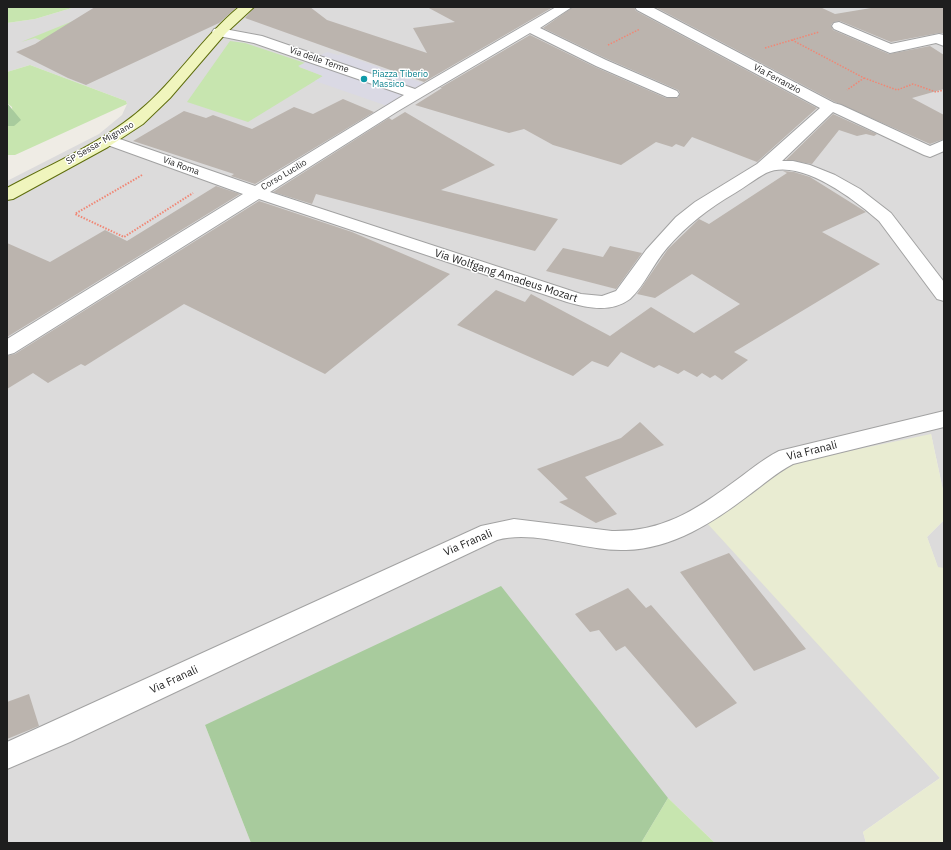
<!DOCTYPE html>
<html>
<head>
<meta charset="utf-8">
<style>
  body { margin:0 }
  #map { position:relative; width:951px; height:850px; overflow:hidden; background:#efece5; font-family:"IBM Plex Sans",sans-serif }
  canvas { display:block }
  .frame { position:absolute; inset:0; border:8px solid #1e1e1e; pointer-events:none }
</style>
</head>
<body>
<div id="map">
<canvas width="951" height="850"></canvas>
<div class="frame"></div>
</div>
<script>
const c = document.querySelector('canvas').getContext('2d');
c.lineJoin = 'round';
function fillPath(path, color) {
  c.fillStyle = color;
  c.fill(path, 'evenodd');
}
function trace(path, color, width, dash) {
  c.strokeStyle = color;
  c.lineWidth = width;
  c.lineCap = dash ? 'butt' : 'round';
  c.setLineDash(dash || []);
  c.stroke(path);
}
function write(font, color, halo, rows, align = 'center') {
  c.font = font + ' "IBM Plex Sans",sans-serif';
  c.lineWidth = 3;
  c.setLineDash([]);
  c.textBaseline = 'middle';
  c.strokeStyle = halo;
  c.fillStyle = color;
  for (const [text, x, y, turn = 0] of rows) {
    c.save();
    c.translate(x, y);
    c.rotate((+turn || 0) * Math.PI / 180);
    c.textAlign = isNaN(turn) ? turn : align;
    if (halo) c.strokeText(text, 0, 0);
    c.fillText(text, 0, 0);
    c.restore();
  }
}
fillPath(new Path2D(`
  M75,7H944V495L931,434L866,695L940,778L863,832L866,843H715L668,798L205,725L251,843H7V181L99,134L122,115L127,104L126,101L30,65L7,72V23L35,19Z
  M944,520V568H938L927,537Z`), '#dcdbdb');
fillPath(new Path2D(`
  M931,434L944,495V520L927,537L938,567L944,568V843H866L863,832L940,778L706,522L783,469L801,461Z`), '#e9ecd2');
fillPath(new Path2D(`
  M7,7H75L35,19L7,23Z
  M73,21L42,41L35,38L21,42Z
  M230,41L245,43L305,63L299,67L323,76L248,122L187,102Z
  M30,65L126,101L127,104L15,155H7V126H14L12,107L7,103V72Z
  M668,798L715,843H641Z`), '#c7e5af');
fillPath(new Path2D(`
  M7,103L21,120L14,126H7Z
  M501,586L668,798L641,843H251L205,725Z`), '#a8cb9d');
fillPath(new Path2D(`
  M327,52L338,55L342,54L431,86L393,108L315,81L323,76L298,66Z`), '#dad9e4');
fillPath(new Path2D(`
  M95,7H237L219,23L86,85L68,78L16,52L35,44Z
  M255,7H310L327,20L427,53L413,28L455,22L427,7H553L424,82L245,18Z
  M573,7H634L636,11L817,108L757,162L692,137L684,147L676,144L672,147L656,142L621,165L553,145L524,129L509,133L415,105L442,88H440L530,35L595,67L666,98H678L680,93L678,90L607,59L543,28Z
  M655,7H820L835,14L877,7H944V33H939L891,42L840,21L834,22L831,25L833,30L889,54L930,46L944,55V89L912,98L944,115V139L930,144L835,102Z
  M343,99L374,112L255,184L231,176L234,174L133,141L184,111L206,118L213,115L252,129L294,107L313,114Z
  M405,112L495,165L441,190L558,219L535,251L316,194L312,204L273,192L389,118L392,120Z
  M833,114L877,134L874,136L866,134L857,136L839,130L812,164L786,160Z
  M783,171L794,172L810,177L866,212L822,232L880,264L734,352L748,360L722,380L715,375L710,378L702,373L697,377L684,370L678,374L659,365L654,368L621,352L608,367L592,361L573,376L457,325L496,290L525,302L531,294L610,336L651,307L694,333L740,304L692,274L655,298L637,294L668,249L699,219L709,224L787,173Z
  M216,186L240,194L7,337V243L50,262L105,230L127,241Z
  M259,201L352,232L450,274L325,374L184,304L85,366L81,364L48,383L33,373L7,389V356L15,354Z
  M610,246L642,253L616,289L546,271L563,248L603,257Z
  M640,422L664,445L585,477L617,514L596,523L559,502L568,499L537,469L621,438Z
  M729,553L806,649L754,671L680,572Z
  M628,588L646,608L651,605L737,703L696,728L625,646L616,651L599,630L590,632L575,614Z
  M29,694L39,726L7,739V702Z`), '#bbb4ae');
const street = new Path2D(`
  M556,7H572L540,28L606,60L677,91L679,94L677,97H667L596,66L530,33L398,111L270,192L581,294L602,296L616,291L646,250L676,217L695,202L757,164L820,108L637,10L635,7H652L834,103L841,105L930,146L944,140V151L930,157L924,155L833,112L782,161H793L810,165L835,175L860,189L891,213L944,282V301L937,299L879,221C855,200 800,157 766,173C755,179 745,187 735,193C709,208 687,225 667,248C653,264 645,285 630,299C611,313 588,308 567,302L259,199L14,353L7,355V339L243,194L102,143L100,140L102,137H114L255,186L404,95L254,43L214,35L212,32L214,29L219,28L262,36L415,89Z
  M839,22L891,44L939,34L944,35V46L936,43L890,53L834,29L832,26L834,23Z
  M944,411V427L793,464C777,472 764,484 749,495C714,522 672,549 626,550C585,552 537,529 497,540L70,742L7,769V742L481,526L514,519L612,531C660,532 693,512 731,484C747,473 761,460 779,451Z`);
const secondary = new Path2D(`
  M239,7H254L226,33L170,98L143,124L108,147L13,199L7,200V188C55,162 107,141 147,104C180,74 204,36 239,7Z`);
trace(street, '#a2a2a2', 2);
trace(secondary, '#5f6e0d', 2);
trace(new Path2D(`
  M792,40L864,78L847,90
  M608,45L640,29
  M765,48L819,32
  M864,78L897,90L913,84L936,92L944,90`), '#f08775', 1.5, [1.5, 1.5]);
trace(new Path2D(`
  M142,175L75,214L124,237L193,193`), '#f08775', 2, [1.5, 1.5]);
fillPath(street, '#fff');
fillPath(secondary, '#f0f5bd');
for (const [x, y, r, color] of [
  [364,79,4,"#0f9aa8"]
]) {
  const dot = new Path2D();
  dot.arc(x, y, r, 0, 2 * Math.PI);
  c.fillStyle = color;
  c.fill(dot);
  trace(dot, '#fff', 1.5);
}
write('9px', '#1e1e1e', '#fff', [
  ["Via delle Terme",319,60,19],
  ["Via Ferranzio",777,79,28],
  ["SP Sessa- Mignano",100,143,-30],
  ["Via Roma",181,166,20],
  ["Corso Lucilio",284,175,-31]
]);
write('9px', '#0d838f', '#fff', [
  ["Piazza Tiberio",372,74],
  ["Massico",372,84]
], 'left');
write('11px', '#1e1e1e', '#fff', [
  ["Via Wolfgang Amadeus Mozart",506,276,18],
  ["Via Franali",812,451,-14],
  ["Via Franali",468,543,-23],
  ["Via Franali",174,680,-25]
]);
</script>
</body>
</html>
